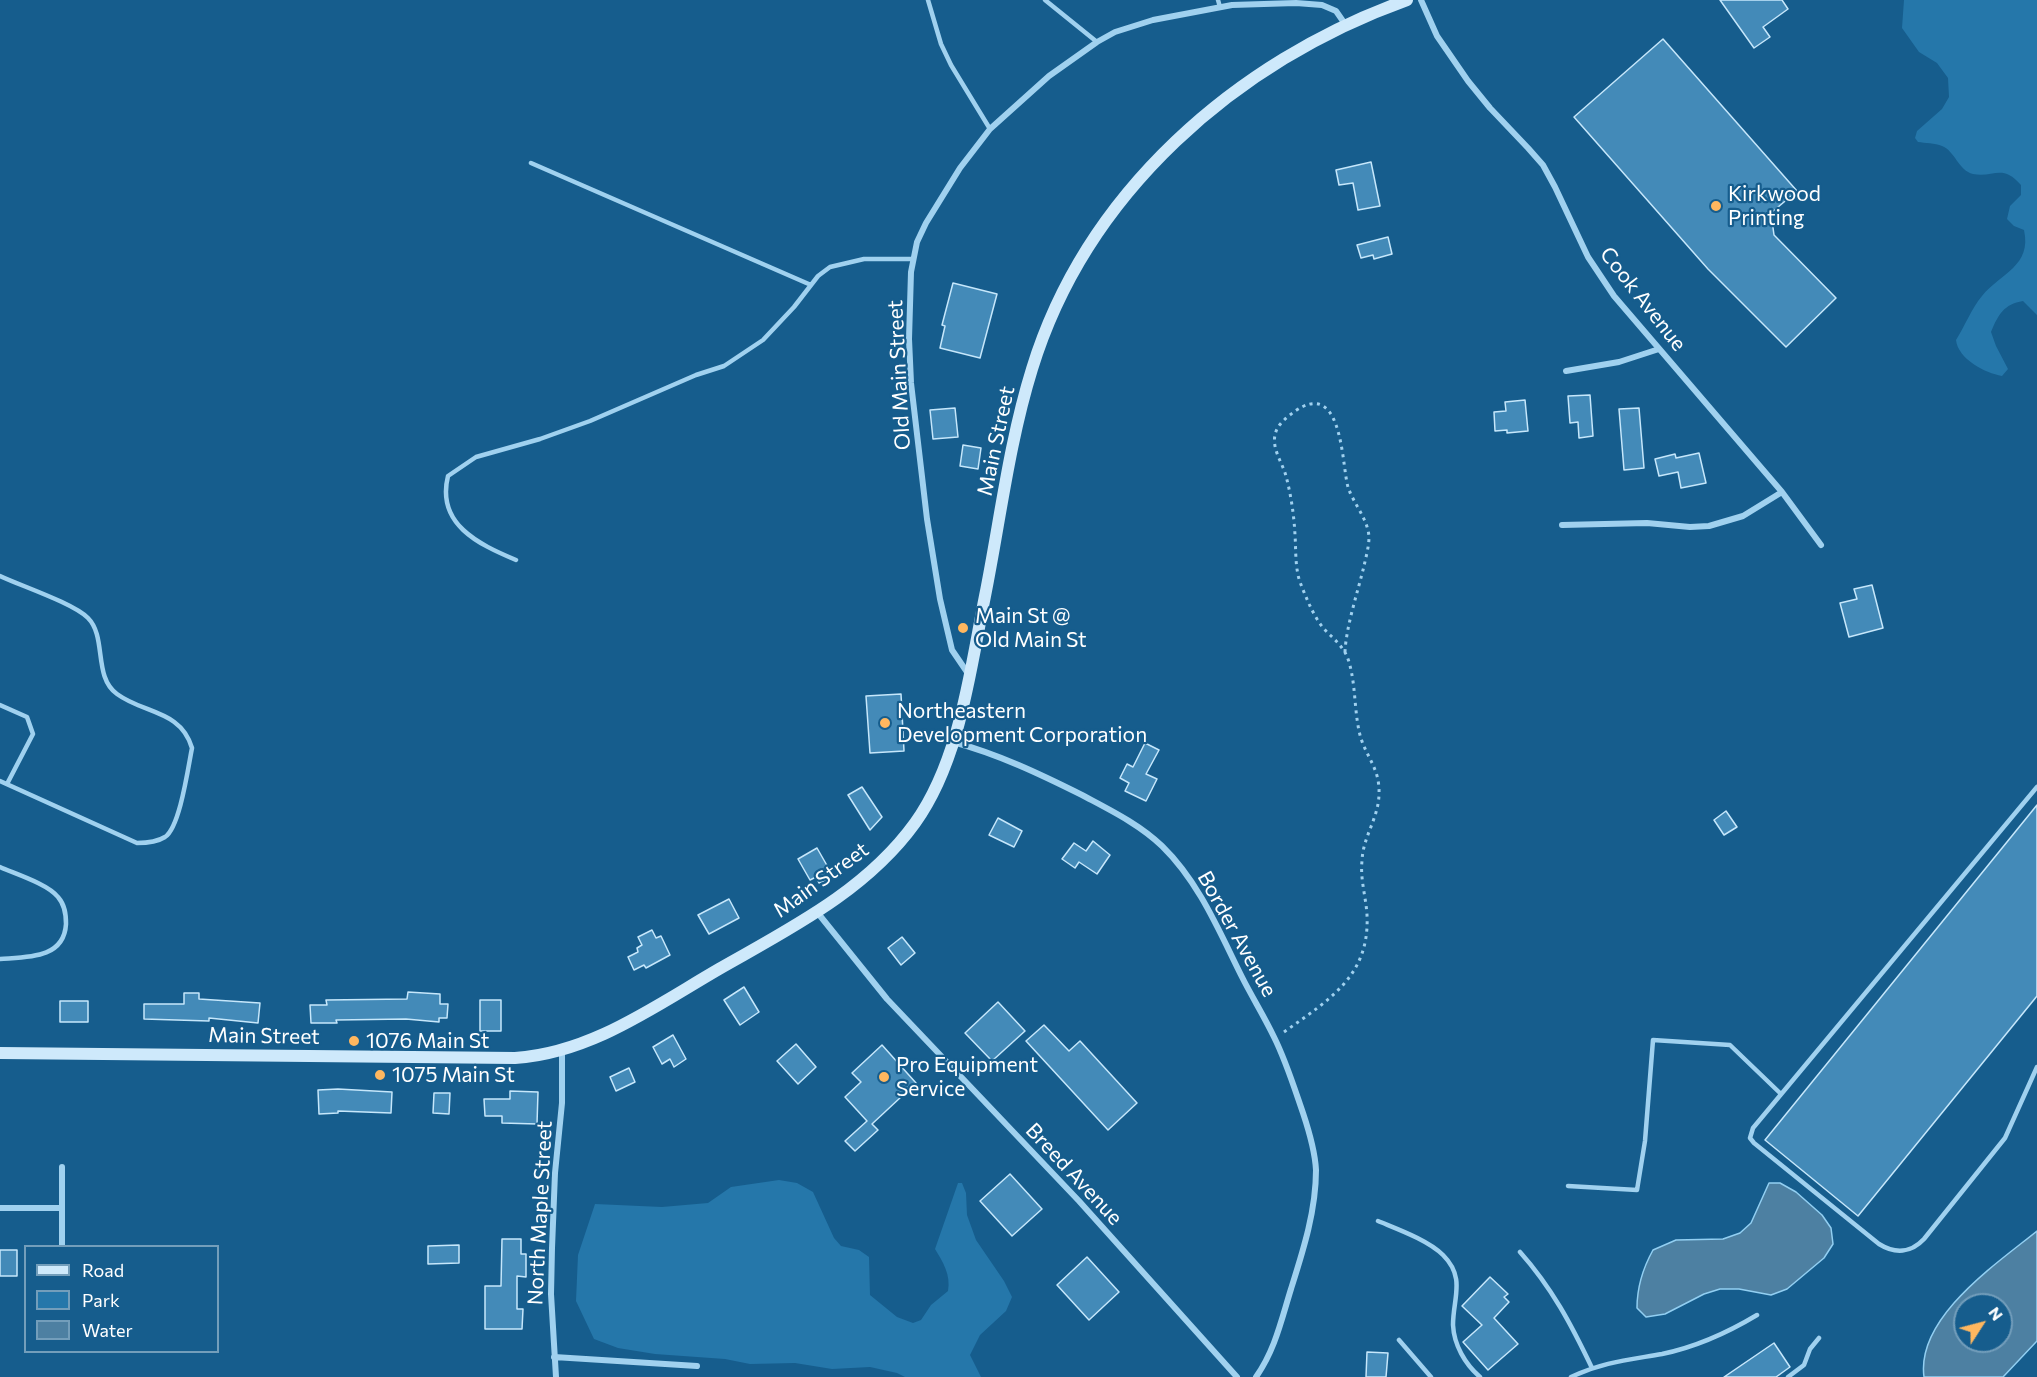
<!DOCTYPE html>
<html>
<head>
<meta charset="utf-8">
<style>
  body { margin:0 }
  #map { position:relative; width:2037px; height:1377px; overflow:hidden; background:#165d8d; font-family:Commissioner,sans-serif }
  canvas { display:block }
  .legend { position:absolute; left:24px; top:1245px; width:195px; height:108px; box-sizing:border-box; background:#165d8d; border:2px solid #739ebb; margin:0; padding:8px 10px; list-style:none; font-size:18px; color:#fff }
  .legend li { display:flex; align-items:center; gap:12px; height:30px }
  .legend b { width:30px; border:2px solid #739ebb }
  .north { position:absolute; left:1953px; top:1293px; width:60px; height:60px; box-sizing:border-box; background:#165d8d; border:2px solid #739ebb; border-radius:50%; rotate:54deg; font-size:16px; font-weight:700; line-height:24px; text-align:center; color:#fff }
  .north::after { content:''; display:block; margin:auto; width:21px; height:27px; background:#ffb75f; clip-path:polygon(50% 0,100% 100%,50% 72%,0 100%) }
</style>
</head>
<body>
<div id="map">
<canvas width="2037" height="1377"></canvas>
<ul class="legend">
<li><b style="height:8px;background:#cee9fb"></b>Road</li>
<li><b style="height:16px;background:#2577aa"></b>Park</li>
<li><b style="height:16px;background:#4d80a2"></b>Water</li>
</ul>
<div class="north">N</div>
</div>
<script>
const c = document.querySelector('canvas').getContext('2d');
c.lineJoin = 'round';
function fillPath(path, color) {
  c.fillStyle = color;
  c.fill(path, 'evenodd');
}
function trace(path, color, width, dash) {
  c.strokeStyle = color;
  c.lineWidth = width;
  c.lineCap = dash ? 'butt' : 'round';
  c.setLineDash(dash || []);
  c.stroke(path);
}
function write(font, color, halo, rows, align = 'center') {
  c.font = font + ' Commissioner,sans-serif';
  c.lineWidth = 4.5;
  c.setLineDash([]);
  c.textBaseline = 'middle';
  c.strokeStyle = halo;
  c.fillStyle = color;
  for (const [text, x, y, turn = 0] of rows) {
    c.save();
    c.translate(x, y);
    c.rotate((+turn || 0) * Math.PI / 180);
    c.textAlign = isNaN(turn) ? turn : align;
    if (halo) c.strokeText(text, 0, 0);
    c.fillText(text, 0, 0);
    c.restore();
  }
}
fillPath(new Path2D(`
  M1904,0H2037V315L2023,301C2004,304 1998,315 1991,332L1996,346L2008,369L2002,376C1985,373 1958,359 1956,340C1965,326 1971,309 1982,296C2001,273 2032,266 2024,230L2014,226L2007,219L2010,206L2021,195V185C2002,163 1994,178 1973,174C1959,171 1954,150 1942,146C1935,143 1925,143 1918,142L1915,138L1917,131L1942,109L1949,97L1948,78L1937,63L1919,52L1902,28Z
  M779,1180L797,1183L813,1192L834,1238L841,1246L859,1250L869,1257L870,1295L897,1317L913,1323L921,1320L931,1305L948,1291C951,1275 943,1262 935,1249L958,1183H962L966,1193L967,1215L976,1240L1004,1281L1012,1297L1006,1311L980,1335L970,1355L981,1377H905L897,1373L870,1367L832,1369L795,1363L750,1364L725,1359L655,1354L618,1348L594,1339L576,1301L578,1255L595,1204L662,1207L708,1203L731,1187Z`), '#2577aa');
const water = new Path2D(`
  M1769,1183H1780L1796,1192L1822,1215L1831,1228L1833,1244L1824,1258L1787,1289L1771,1295L1739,1289H1720L1704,1294L1665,1314L1646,1317L1637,1308C1637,1286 1643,1268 1653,1250L1676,1240L1723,1239L1740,1233L1751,1223Z
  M2037,1231V1341L2003,1377H1924C1916,1318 1996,1264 2037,1231ZM1965,1305H2001V1341H1965Z`);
fillPath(water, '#4d80a2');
trace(water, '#92cff2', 1.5);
const building = new Path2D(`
  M1720,0H1782L1788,9L1763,27L1770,37L1754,48Z
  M1663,39L1797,191L1771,213L1774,235L1836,298L1786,347L1708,269L1574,117Z
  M1371,162L1380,206L1358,210L1353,183L1339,185L1336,170Z
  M1388,237L1392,254L1374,259L1373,255L1361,258L1357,245Z
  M953,283L997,294L980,358L940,348L945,326L942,325Z
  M1590,395L1593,436L1579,438L1578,422L1570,423L1568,396Z
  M1525,400L1528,431L1507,433V430L1495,431L1494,412L1506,411L1505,402Z
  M955,408L958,437L933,439L930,410Z
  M1639,408L1644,468L1624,470L1619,409Z
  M963,445L981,448L978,469L960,466Z
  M1699,453L1706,483L1681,488L1678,472L1659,476L1655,459L1675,454L1676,458Z
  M1872,585L1883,628L1849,637L1840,603L1857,599L1854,589Z
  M901,694L904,751L870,753L866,696Z
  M1145,743L1159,750L1146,774L1157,779L1146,801L1125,791L1129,783L1120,778L1127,764L1133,767Z
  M862,787L882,817L870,830L848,795Z
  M2037,805V996L1858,1216L1765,1140Z
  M1726,811L1737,827L1724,835L1714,820Z
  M998,818L1022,831L1014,847L989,835Z
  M1093,841L1110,855L1097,874L1079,862L1075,868L1062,859L1074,843L1086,851Z
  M817,848L833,876L819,883L816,877L810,880L798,859Z
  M729,899L739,918L709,934L698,915Z
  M652,930L656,938L661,936L670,955L646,968L644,965L634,970L628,957L638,952L637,948L642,945L638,937Z
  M902,937L915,953L901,965L888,948Z
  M744,987L759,1012L740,1025L724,1000Z
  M408,992L440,994V1004H448L447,1018H439V1022L406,1019L336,1020L337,1023H311L310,1005H327L326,1000L407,999Z
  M184,993H199V999L260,1003L258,1023L209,1018V1021L144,1019V1004H184Z
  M480,1000H501V1031H480Z
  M60,1001H88V1022H60Z
  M998,1002L1025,1031L992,1061L965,1033Z
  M1044,1025L1069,1051L1080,1041L1137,1103L1108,1130L1026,1041Z
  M673,1035L686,1059L674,1067L670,1059L662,1064L653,1047Z
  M796,1044L816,1067L798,1084L777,1061Z
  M882,1045L916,1083L872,1124L878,1130L855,1151L845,1141L867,1121L845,1097L861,1082L852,1073Z
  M629,1068L635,1082L616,1091L610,1077Z
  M338,1089L392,1092L391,1113L338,1111V1113L319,1114L318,1090Z
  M510,1091L538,1092L537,1124L502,1123V1116H485L484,1099H510Z
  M434,1093H450L449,1114L433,1113Z
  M1010,1174L1042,1209L1012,1236L980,1201Z
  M502,1239H521V1254H526V1277L517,1276V1309H523L522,1329H485V1286H501Z
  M459,1245V1263L428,1264V1246Z
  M0,1250H17V1276H0Z
  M1087,1257L1119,1292L1089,1320L1057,1285Z
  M1490,1277L1508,1294L1504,1297L1509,1302L1494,1318L1518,1344L1488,1370L1463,1342L1482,1325L1462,1306Z
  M1774,1343L1790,1367L1776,1377H1724Z
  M1367,1352L1388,1353L1386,1377H1366Z`);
fillPath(building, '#438ab8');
trace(building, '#c6e7fb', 1.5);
trace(new Path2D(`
  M1284,1032C1329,1000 1370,976 1367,915C1366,897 1360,879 1362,861C1363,832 1384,814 1378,780C1375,764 1364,751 1360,735C1354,711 1356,686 1349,662C1345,648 1335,640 1326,631C1319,624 1314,614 1310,606C1306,597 1302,588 1299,579C1295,564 1296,549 1295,535C1294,515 1291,495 1286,476C1282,461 1269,446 1277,429C1281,421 1294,411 1302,407C1343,386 1342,467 1348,487C1353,503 1368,519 1369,537C1369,546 1366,557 1364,566C1358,591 1346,627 1345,652`), '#a0d1ef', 3, [3, 4.5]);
trace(new Path2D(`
  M928,0L941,44L951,65L990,129
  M1045,0L1097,42
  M1218,0L1220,7
  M531,163L811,285
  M516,560C478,544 436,524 448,476L476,457L540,439L590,421L696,375L724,366L763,340L794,307L818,276L830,267L864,259H913
  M0,576C21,586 73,603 88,618C107,637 93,677 117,694C144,714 181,710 192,748C188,768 180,827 165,837C157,842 146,843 137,843L0,781
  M0,705L27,717L33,734L7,784
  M2037,787L1753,1128L1750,1138L1754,1143L1879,1244C1895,1254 1911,1253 1924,1239L2005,1138L2037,1067
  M0,867C16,874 48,884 58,897C65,905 66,914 66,924C64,959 27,957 0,959
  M1568,1186L1637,1190L1645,1141L1653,1040L1730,1045L1781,1094
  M1378,1221C1397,1229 1428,1240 1443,1255C1466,1278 1453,1298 1453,1325C1454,1345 1465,1364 1480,1377
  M1520,1252C1552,1288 1571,1324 1592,1368
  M1399,1340L1431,1377
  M1571,1377C1603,1362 1628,1360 1662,1354C1696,1347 1727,1333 1757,1315
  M1788,1377L1804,1365L1810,1349L1819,1338`), '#a0d1ef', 4.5);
trace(new Path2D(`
  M1421,0L1437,36L1468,81L1490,108L1528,148L1543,165L1555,187L1588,257L1614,296L1782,492L1821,545
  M1566,371L1619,362L1659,349
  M1562,525L1647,523L1690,527L1709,526L1743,516L1782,492
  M969,675L952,650L940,599L927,519L911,383L909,339L911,272L917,242L926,223L960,168L990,129L1049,76L1097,42L1115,32L1153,20L1232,5L1296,3L1322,5L1336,11L1345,24
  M953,742C998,754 1040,774 1082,795C1110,810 1139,824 1162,846C1199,882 1219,931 1242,977C1252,997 1264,1016 1274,1037C1286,1061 1294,1087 1303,1113C1309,1131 1315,1151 1316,1170C1316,1211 1303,1251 1291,1289C1281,1321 1275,1350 1256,1377
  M817,912L887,999L1079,1201L1237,1377
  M0,1208H62V1167
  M62,1246V1208
  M554,1357L697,1366
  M556,1377L551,1294L552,1248L555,1173L562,1103V1051`), '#a0d1ef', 6);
trace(new Path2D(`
  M0,1053L515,1058C591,1053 655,1006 719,969C789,929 866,891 915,823C960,760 970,671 985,596C1000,521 1009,443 1032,369C1086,193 1236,61 1407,0`), '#cee9fb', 12);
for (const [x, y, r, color] of [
  [1716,206,6,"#ffb75f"],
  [963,628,6,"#ffb75f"],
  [885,723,6,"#ffb75f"],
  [354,1041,6,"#ffb75f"],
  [380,1075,6,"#ffb75f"],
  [884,1077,6,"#ffb75f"]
]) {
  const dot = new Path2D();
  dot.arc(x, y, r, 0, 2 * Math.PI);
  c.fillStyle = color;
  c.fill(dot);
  trace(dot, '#165d8d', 2);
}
write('21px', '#fff', '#165d8d', [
  ["Kirkwood",1728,194],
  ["Printing",1728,218],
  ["Main St @",975,616],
  ["Old Main St",975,640],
  ["Northeastern",897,711],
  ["Development Corporation",897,735],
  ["1076 Main St",366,1041],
  ["Pro Equipment",896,1065],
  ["Service",896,1089],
  ["1075 Main St",392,1075]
], 'left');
write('21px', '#fff', '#165d8d', [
  ["Cook Avenue",1643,299,52],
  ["Old Main Street",899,375,-93],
  ["Main Street",996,441,-78],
  ["Main Street",821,880,-36],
  ["Border Avenue",1237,934,61],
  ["Main Street",264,1036,1],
  ["Breed Avenue",1074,1174,47],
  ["North Maple Street",540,1213,-87]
]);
</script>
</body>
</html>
